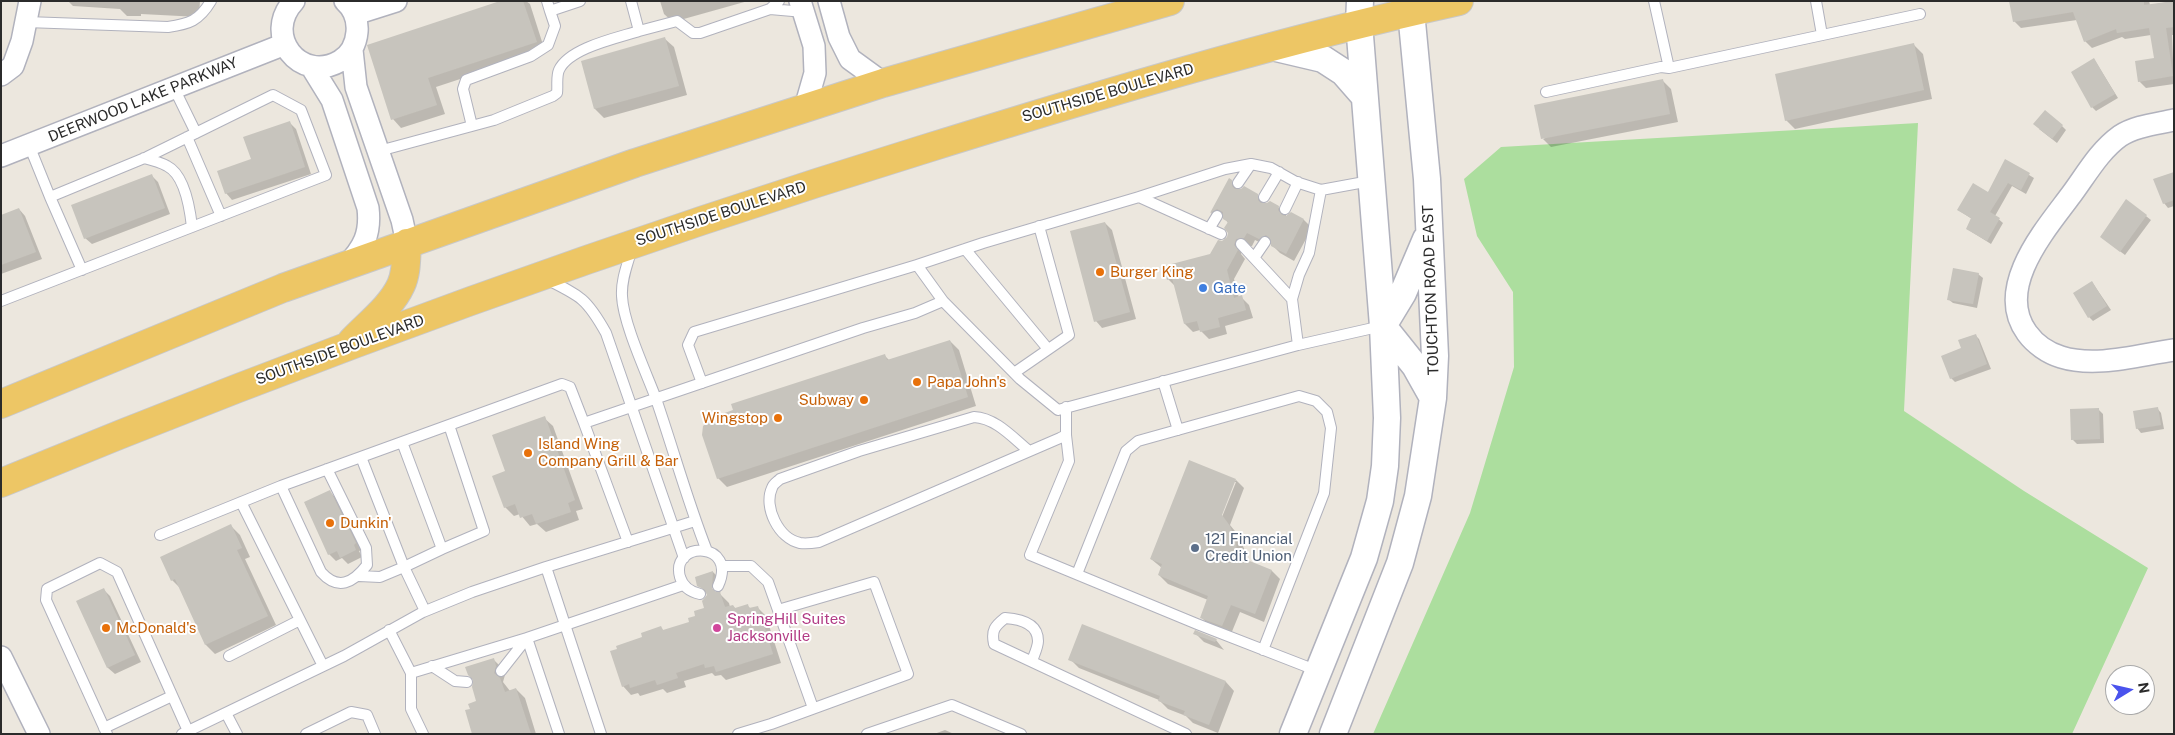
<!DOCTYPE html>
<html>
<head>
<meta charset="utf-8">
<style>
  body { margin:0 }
  #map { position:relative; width:2175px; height:735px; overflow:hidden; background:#ece7de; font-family:"Public Sans",sans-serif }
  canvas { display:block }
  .frame { position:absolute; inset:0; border:2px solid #2b2b2b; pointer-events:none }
  .north { position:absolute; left:2105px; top:665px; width:50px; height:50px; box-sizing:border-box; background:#fff; border:1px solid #aaa; border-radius:50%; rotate:81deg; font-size:14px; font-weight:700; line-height:20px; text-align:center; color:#2b2b2b }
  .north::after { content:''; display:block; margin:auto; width:18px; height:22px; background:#4a53ed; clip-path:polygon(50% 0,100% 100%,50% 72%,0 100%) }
</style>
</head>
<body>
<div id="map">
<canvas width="2175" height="735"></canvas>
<div class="frame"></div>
<div class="north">N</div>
</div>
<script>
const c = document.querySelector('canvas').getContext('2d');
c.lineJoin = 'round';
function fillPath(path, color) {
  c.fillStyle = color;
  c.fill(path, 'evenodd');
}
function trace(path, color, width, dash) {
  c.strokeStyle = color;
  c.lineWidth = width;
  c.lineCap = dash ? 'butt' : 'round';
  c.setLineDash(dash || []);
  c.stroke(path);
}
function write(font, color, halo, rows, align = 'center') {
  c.font = font + ' "Public Sans",sans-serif';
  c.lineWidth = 4;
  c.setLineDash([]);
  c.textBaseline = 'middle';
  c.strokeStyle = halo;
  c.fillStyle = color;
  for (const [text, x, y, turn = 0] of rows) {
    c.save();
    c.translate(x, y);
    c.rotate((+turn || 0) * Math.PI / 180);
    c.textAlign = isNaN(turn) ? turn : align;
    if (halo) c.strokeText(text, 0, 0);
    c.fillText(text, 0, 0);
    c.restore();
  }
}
fillPath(new Path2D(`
  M1918,123L1904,411L2024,491L2148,568L2072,734H1373L1470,513L1514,367L1513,292L1477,236L1464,179L1501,147Z`), '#acde9e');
fillPath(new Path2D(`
  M68,1H200L199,17L141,14V16H127L120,9L73,6Z
  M504,1H526L530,4L545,51L436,87L445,114L401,128L393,119L369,46Z
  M660,1H748L673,22L664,14Z
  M2011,1H2149L2150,5L2174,1V35H2172L2174,84L2146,88L2139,81L2155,59L2151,35L2125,39L2122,37L2092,48L2085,41L2077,20L2021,28L2014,21Z
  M665,39L674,47L687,95L604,118L595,109L582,62Z
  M1914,45L1923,54L1932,99L1795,129L1786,120Z
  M2094,59L2118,98L2096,111L2092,107Z
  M1662,80L1671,89L1678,122L1551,147L1543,139Z
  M290,123L296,129L311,174L232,200L226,193L253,160Z
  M2062,126L2066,130L2057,143L2039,129Z
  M2006,161L2034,178L2026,194L2012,186L1995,216L2003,223L1991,244L1967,229L1972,219L1958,210L1988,193Z
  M2174,173V206L2168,208L2164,203Z
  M152,176L158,182L170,214L92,244L85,238Z
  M1230,180L1239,189V192L1257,195L1265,203L1278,207L1286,215V217L1291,214L1304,220L1312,228L1294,261L1280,253L1271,244L1267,246L1255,240L1252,246L1244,247L1241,254L1245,259L1234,279L1239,298L1241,297L1249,305L1253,318L1225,326L1227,334L1209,339L1200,330L1193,332L1185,324L1175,286L1168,279L1211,255L1228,238V223L1224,217L1218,220L1211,213Z
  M2127,201L2151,220L2125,255L2101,237Z
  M19,209L25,216L42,259L1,274V216Z
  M1105,223L1112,230L1136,319L1102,328L1096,321Z
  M1978,274L1983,278L1977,308L1953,303L1948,299Z
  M2092,282L2111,310L2093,321L2089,317Z
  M1975,335L1979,339L1991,369L1955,382L1951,378L1963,349Z
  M950,341L959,350L976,406L727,487L718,478L704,426L707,422L885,356L889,360Z
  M2157,408L2161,413L2164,429L2141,433L2137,428Z
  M2098,409L2103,414L2104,443L2077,444L2073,440Z
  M544,418L553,426L583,509L576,511L579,520L546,532L537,524L530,526L520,514L514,516L505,507L507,472Z
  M1236,480L1244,488L1230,525L1239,536L1245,551V560L1272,571L1280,579L1264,622L1240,612L1231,634L1210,626L1201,617L1208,600L1168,584L1159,575L1162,568L1151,559ZM1234,482H1236L1220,522L1218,521Z
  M330,492L336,498L362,550L359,551L362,557L348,564L342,558L336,561L329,554L305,503Z
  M231,526L240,535L250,557L245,559L276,625L215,654L206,645L180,588L172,580Z
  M713,572L722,581L720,594L729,603L730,607L733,606L736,609L747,605L751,609L757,607L766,616L781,663L726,680L721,675L715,676L712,673L684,681L686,687L667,693L663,689L640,696L638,693L631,695L623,686L644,638L661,628L664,631L691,623L706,609L708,595L699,585L696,578ZM708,583L719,594H715Z
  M104,590L110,596L141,662L115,674L108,668L78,602Z
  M1195,633L1216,640L1224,650L1204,642Z
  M493,659L502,668L505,675L503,682L510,691L516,689L525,698L536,734H473L472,709L478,702Z
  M1070,659L1226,682L1234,691L1218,733L1193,723L1186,716L1168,709L1159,700L1079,668Z
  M945,730L954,734H934Z`), '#0003');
fillPath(new Path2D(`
  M500,1H523L537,42L428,78L437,105L391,120L367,45Z
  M2009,1H2144V5L2174,1V27L2166,28L2173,76L2138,82L2135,61L2154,58L2149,28L2117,33L2116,29L2084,42L2073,12L2013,22Z
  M665,37L679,86L594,109L581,61Z
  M1914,43L1924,90L1785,121L1775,74Z
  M2094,58L2115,94L2091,108L2071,72Z
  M1663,79L1670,114L1541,139L1534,105Z
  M2045,110L2063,125L2052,139L2033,124Z
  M290,121L305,167L225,194L217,171L251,159L243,137Z
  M2005,159L2030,173L2021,190L2008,183L1990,212L2000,218L1987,241L1966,229L1971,218L1957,210L1973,183L1988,192Z
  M2174,172V200L2163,204L2153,179Z
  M152,174L165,208L84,239L71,205Z
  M1229,178L1232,180V186L1235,189H1241L1244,186L1258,194V200L1261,203H1267L1270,201L1279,206L1278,210L1282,215L1286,216L1291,212L1304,219L1286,254L1271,246V240L1266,235L1259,239L1247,233L1244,238L1236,239L1234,245L1238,250L1227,270L1234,298L1242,295L1246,310L1218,318L1220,327L1200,332L1197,321L1184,324L1172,278L1167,280L1164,266L1210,254L1218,240L1222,241L1227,237L1228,233L1224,228L1228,222L1223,219V212L1217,209L1210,213Z
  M2126,199L2147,215L2120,252L2100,237Z
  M19,208L36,252L1,265V215Z
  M1105,222L1130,312L1094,322L1070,231Z
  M1953,268L1979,273L1973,304L1947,300Z
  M2092,281L2107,306L2088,318L2073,293Z
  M1976,334L1987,364L1950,379L1941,356L1961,348L1958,340Z
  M950,340L968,397L717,479L702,435L703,426L713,417L733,410L731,404L885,354L887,360Z
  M2158,407L2161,425L2136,429L2133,411Z
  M2099,408L2100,439L2071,440L2070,409Z
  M545,416L575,500L568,503L571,512L536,524L532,514L520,518L515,504L504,508L492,476L505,471L492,435Z
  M1189,460L1236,479L1222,515L1230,526L1236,541L1237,556L1272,570L1255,614L1231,605L1222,626L1200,618L1208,596L1158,575L1162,564L1150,559Z
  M330,490L356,543L354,545L356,550L340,558L337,551L328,555L304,502Z
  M231,524L242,548L237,550L268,616L205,645L175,579L171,581L160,557Z
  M713,571L712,588L716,592H720L725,607L733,605L735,608L748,604L749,608L758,606L773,654L716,672L714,666L705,668L704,664L676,673L678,678L657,685L655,680L630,688L629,684L622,687L610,651L617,649L616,646L642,637L641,633L661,626L663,630L689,622L688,618L695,616L694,611L704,608L702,601L707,595L705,590L697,586L695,577Z
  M104,588L135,655L107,668L76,601Z
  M1082,624L1226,681L1209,725L1183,715L1185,711L1158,701L1160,696L1068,660Z
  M1195,630L1217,639L1215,642L1193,634Z
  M494,658L496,666L494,673L500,678L505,692L516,688L531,734H472L465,710L470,709L468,704L476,701L472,687L473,680L468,675L465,667Z`), '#c7c4bd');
const service = new Path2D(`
  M547,1L550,11L580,1
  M779,1L770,9L804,12
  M1654,1L1669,68
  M1816,1L1822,35
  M26,22L168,27C189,24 199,21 211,1
  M639,31L677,21L693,33H700L770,9
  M174,88L196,133
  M1546,92L1661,67L1669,68L1920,14
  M472,126L463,89L466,80L531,56L548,45L555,26L550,11
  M187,137L221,216
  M379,151L494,120L553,96L557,93C558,86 556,77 559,70C569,48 617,38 639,31L631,1
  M144,158C152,160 160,162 167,166C185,175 190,209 192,227
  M1238,183L1251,164
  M50,197L82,270
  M1139,197L1221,234
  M1264,197L1279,172
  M1285,209L1298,182
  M1209,229L1217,216
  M1241,244L1292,299
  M632,248C628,263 621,279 622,296C623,322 645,370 655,396C673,448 687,500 707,551
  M965,249L1048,349
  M1254,258L1265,242
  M917,265L983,243L1139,197L1225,169L1251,164L1271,168L1296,182L1321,190L1370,181
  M546,279C581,296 587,299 606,333L684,558
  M1,301L326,175L301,110L273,95L147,157L50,197L29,145
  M1298,345L1292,299L1299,275L1309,253L1321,190
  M1014,373L1069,335L1039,226
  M1163,381L1178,430
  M702,383L688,345L694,332L917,265L943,301
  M1066,435L1069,461L1030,555L1197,624L1318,671
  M1029,451C1013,438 996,418 974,417L859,451L780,479C777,482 773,484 772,488C763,507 779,539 800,543C806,544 813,543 819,542L1060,438L1066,435V407
  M361,457L404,567L442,549L402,442
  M281,486L321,572C338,591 353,583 367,565L366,548L327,469
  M241,502L323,666
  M160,535L281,486L562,384L570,387L584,423
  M628,542L584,423L863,328L915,313L943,301L1020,379L1058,410L1298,345L1382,326
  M442,549L484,531L449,425
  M722,566H751L768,582L778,610L874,582L908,674L771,724L738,734
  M546,567L601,734
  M1077,574L1126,451L1138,441L1299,396L1316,401L1327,412L1331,428L1324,493L1263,650
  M359,576L380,577L404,567L425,611
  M700,594C691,592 683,587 680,577C670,540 739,541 718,586
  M778,610L813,708
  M389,630L411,673V709L423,734
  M229,656L300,620
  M1032,661C1034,655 1038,647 1038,641C1038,623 1020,619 1005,618C995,626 991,630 994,644L1186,734
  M432,666L455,681L467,682
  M501,671L527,638
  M411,673L527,638
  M226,713L237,734
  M104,728L172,696
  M107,734L46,600L47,589L100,563L117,572L188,731
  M182,734L344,656L423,612L472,592L546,567L695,521
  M306,734L351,712L367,715L375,734
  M559,734L527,638L683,585
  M867,734L952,705L1021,734`);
const minor = new Path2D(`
  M294,1C262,35 300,84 340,61C350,55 356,44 357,32C358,21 354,9 345,1
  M800,1L814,46L815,73L805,108
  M829,1L839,37L850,59L883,83
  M355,14L396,1
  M352,50L356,87L402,220L407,243
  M311,66L332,100L368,208C371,233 364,248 346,266
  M1,75L13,66L22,41L30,1
  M2174,120C2156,124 2135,126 2120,136C2099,151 2086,175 2071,195C2045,230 1994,288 2027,333C2035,344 2048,353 2061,357C2096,368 2138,355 2174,350
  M1,156L285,44
  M1,657L39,734`);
const tertiary = new Path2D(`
  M1272,47L1323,59L1343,72L1364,96
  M1426,239L1403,293L1383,326L1415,366L1433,398
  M1293,734L1364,558L1380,501L1385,466L1387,418L1383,326L1359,23L1360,1
  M1333,734L1400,563L1418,496L1433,398L1435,356L1427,179L1410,1`);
const trunk = new Path2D(`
  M352,341C368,324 391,307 401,285C407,272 406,257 407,243
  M1,404L283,288L635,163L883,83L1170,1
  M1,483C306,357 616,244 931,147C1105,93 1281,40 1459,1`);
trace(service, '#b1b2bd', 12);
trace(minor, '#b1b2bd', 24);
trace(tertiary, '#b1b2bd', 29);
trace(trunk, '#c8c8c8', 30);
trace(service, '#fff', 10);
trace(minor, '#fff', 21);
trace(tertiary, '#fff', 26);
trace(trunk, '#edc665', 28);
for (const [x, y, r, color] of [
  [1100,272,5,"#e8710a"],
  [1203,288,5,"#3f7fe0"],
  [917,382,5,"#e8710a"],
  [864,400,5,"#e8710a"],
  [778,418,5,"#e8710a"],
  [528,453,5,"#e8710a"],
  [330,523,5,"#e8710a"],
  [1195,548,5,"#5c6f8a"],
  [106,628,5,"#e8710a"],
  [717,628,5,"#d1479c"]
]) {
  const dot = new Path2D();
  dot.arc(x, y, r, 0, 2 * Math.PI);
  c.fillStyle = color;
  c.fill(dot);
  trace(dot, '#fff', 2);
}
write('15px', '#2b2b2b', '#fff', [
  ["SOUTHSIDE BOULEVARD",1108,93,-16],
  ["DEERWOOD LAKE PARKWAY",143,100,-22],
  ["SOUTHSIDE BOULEVARD",721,214,-18],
  ["TOUCHTON ROAD EAST",1431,290,-92],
  ["SOUTHSIDE BOULEVARD",340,350,-20]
]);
write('15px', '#c56008', '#fff', [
  ["Burger King",1110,272],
  ["Papa John's",927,382],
  ["Subway",854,400,"right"],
  ["Wingstop",768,418,"right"],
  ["Island Wing",538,444],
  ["Company Grill & Bar",538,461],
  ["Dunkin'",340,523],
  ["McDonald's",116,628]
], 'left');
write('15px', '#366cbe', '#fff', [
  ["Gate",1213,288]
], 'left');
write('15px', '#4e5e75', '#fff', [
  ["121 Financial",1205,539],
  ["Credit Union",1205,556]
], 'left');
write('15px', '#b23c85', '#fff', [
  ["SpringHill Suites",727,619],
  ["Jacksonville",727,636]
], 'left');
</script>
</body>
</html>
